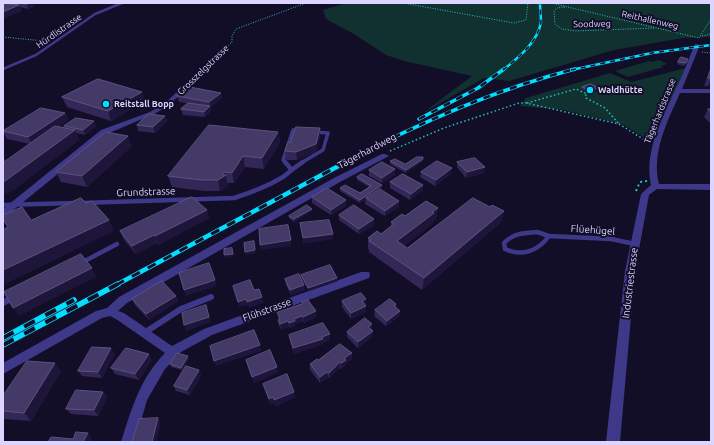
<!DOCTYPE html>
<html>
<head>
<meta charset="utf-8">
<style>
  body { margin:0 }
  #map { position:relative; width:714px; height:445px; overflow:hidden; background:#130e27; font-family:Ubuntu,sans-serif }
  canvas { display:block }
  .frame { position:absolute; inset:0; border:4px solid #dbd5ff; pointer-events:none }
</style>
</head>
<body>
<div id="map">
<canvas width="714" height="445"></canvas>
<div class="frame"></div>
</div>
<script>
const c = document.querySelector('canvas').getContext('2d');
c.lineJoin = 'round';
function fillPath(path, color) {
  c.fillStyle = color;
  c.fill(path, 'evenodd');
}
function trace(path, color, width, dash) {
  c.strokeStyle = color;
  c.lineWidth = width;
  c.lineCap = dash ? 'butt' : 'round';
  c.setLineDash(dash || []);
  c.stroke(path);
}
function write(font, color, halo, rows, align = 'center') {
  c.font = font + ' Ubuntu,sans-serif';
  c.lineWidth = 4;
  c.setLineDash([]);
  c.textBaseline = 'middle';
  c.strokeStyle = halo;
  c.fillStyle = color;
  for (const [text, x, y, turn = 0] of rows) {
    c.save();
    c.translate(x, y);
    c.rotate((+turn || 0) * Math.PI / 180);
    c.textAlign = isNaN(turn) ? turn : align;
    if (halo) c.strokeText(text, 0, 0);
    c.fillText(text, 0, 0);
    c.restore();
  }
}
fillPath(new Path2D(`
  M347,3H711V37L683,38L614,50L509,81L484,78L423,113L472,76L404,61L386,55L354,34L326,19L323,10Z
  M659,60L667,64L661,66L663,67L628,77L615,71L649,61L652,62Z
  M686,68L652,142L622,124L564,110L520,106L526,98L610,73L631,82Z`), '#113131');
trace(new Path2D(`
  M403,3L514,23L526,20L528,3
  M551,3L699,38
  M565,7L557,8L554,11L555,24L562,29L576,31L654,28
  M702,36L711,34
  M3,37L44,41
  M699,38L711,19
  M702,52L711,53
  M203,70L232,42V36L236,29L306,3`), '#2abdb9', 1, [1, 1.5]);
trace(new Path2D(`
  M188,85L204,69
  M527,103L576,89L587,94L585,96L586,98L605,108L619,124
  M390,151L444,128L519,103H526L619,124L648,142`), '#2abdb9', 1.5, [1.5, 2.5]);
trace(new Path2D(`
  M636,191L640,182L647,181`), '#2abdb9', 2, [2, 3]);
trace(new Path2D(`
  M3,69L36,55L95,14L122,3`), '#3d3888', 2.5);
trace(new Path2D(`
  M286,163L283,160L293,130H300
  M301,163L323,150L328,133L315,132`), '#3d3888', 3.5);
trace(new Path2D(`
  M285,162L291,169
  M81,203L234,198C250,193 268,186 283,177C290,172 296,166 303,162
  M3,205L73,203
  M537,232L549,236C538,251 522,257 505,249L504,243C514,233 524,233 537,232Z
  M549,236L611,239L635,244
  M81,263L117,244`), '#3d3888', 4.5);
trace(new Path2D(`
  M3,303L14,297
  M144,333L181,309L211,297`), '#3d3888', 6);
fillPath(new Path2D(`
  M695,44L700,45L682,89H711V93H680C668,120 651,153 659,184H711V190L657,189L649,195L635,271L620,442H606L625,271L641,194L651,185C643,149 666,110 681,78C686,67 690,55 695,44Z
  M181,88L186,89L168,106L154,114L107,134L6,216L3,217V209L101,130L150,112L164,104Z
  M382,154H385L389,156L340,182L127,303L118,311L124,313L172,346L204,329L361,272H369L370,275L369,278L212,335L181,352L165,369L147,400L135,442H121C132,408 139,380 165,353L116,319L110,316L102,318L3,374V363L96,311L107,308L119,297L334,178Z`), '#3d3888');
const railFar3 = new Path2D(`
  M503,70C518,58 538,42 541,22C541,16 540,9 540,3
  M571,70L652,53L711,45`);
const railFar2 = new Path2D(`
  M419,119L478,88L504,69
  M344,163C418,123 494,90 575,69`);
const railFar1 = new Path2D(`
  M116,285L346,162`);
const rail = new Path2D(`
  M3,338L74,300
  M3,345L118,284`);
trace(railFar3, '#01deff', 2.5);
trace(railFar2, '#01deff', 3.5);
trace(railFar1, '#01deff', 4.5);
trace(rail, '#01deff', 5.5);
trace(railFar3, '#130e27', 1.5, [5]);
trace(railFar2, '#130e27', 2.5, [7]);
trace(railFar1, '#130e27', 3, [9]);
trace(rail, '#130e27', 4, [12]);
fillPath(new Path2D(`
  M3,3L12,5V3H32L34,6L28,9L20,7L21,11L3,19Z
  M681,57L688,59L684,66L677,64Z
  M711,66V84H709L708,86H704Z
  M582,87L598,91L589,93L582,89Z
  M177,96L222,98L210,107L211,111L205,117L183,115L181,109L188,103L179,102Z
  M62,97L145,101L111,121L67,107Z
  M708,109H711V124L704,117Z
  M65,113L68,120L58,127L65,128L64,126L96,127L85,135L76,133L79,140L12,191L3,156L6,161L30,144L7,139L3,131Z
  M165,116L167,121L155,133L138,131L137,125Z
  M320,128V136L316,152L297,160H286L285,151L290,143Z
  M278,132L280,142L264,169L245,167L234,183H227L228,186L220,191H204L172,187L168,176Z
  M132,146L87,187L61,182L56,172Z
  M390,161L405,164L423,161L406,173L390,164Z
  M457,162L484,173L466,178L457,167Z
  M395,169V175L382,183L369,176V170Z
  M421,172L451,174L435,186L420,177Z
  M357,177L382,185L381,188L377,191L399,207L385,216L365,204L366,199L360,203L340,191V188L360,193L369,187L357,180Z
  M390,182L423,190L410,200L390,188Z
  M312,197L346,206L331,215L312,203Z
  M490,207L504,211L501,222L422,290L369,252V250L368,249V238L381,234L391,226V222L405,216L438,208L436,219L433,221L432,224L404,246L407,248Z
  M207,210L209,218L158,245L157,243L136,254L124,240L120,231Z
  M312,211L294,222L289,218V216Z
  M339,215L374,225L359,234L339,220Z
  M301,275L338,281L309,291L302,278Z
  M285,279L305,290L291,295L286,285Z
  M176,296L178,301L149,320L135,305L132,299Z
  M342,301L366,305H365L366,306V312L351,319L342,307Z
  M302,302L316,311V317L304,323L303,321L295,324V326L290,328L289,327L281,329L279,326L278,320L279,319L277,312L302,304Z
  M396,304V307L400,311L399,316L386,326L374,316L375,310Z
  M372,330V337L358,348L347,337V332Z
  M289,335L330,340L323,343V344L294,354L290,341Z
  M352,353V359L346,363V365L341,369L340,368L329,378L328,377L320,383L310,370V364L318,360Z
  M115,354L102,378L82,376L78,371Z
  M189,359L182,370L171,367L170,364Z
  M152,360L139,380L115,374L111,368Z
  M246,360L278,372L254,383Z
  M199,370L201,376L190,395L176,391L174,386Z
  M61,371L31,421L3,419V396Z
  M263,384L294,392L295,397L276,406L275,403L270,404L265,389Z
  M103,392L107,397L98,416L71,414L66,409Z`), '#322756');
fillPath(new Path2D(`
  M30,3H32L34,6L28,9L27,4Z
  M19,5L21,11L3,19V12Z
  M598,88V91L589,93L590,91Z
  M142,92L145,101L111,121L108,111Z
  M221,93L222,98L210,108L209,102Z
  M210,106L211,111L205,117L204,112Z
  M65,113L68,120L32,144L28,137Z
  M165,116L167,121L155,133L153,127Z
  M94,121L96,127L85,135L83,130Z
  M320,128V136L316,152L297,160L296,152Z
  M75,130L79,140L12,191L3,194V181Z
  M278,132L280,142L264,169L262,158Z
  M128,136L132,146L87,187L82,176Z
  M3,156L7,162L3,164Z
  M243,156L245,167L234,183L232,173Z
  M423,159V161L406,173V170Z
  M485,167L484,173L466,178L467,172Z
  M452,168L451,174L435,186L436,180Z
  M395,169V175L382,183V178Z
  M225,172L228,186L220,191L218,180Z
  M382,185L381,188L360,203V200Z
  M423,185V190L410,200L411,194Z
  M346,200V206L331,215V210Z
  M399,201V207L385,216V211Z
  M438,208L436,219L433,221L432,224L396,252L397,241Z
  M312,209V211L294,222V219Z
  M207,210L209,218L158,245L155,236Z
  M504,211L501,222L422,290L424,278Z
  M374,219V225L359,234V229Z
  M109,220L114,231L3,285V270Z
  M333,234V239L303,244V238Z
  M154,235L157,243L136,254L132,246Z
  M291,240V246L261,250L260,245Z
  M255,244L256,253L246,255L245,252Z
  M232,248L234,256L225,258L224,255Z
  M92,268L96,277L19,316L13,308Z
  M337,278L338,281L309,291L308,288Z
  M215,280L217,286L186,296L184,290Z
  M304,285L305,290L291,295L290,290Z
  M176,296L178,301L149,320L146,314Z
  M262,297L263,303L249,308L247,302Z
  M246,299L248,305L239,307L238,302Z
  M366,299V305L362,307V301Z
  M206,305L211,322L186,331L184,325Z
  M366,306V312L351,319V313Z
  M316,311V317L304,323L303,317Z
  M400,311L399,316L386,326L387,321Z
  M302,316L303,321L295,324V326L290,328L289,323L294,319Z
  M288,321L289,327L281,329L280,324Z
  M372,324V330L368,333V327Z
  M373,331L372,337L358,348V342Z
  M330,334V340L323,343V344L294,354L293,348Z
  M260,345L261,351L216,366L214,361Z
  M111,348L115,354L102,378L98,372Z
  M352,353V359L346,363V365L341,369V363L344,358Z
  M149,354L152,360L139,380L135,374Z
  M188,356L189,359L182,370L181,368Z
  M340,362V368L329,378V373Z
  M55,363L61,371L31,421L24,413Z
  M277,367L278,372L254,383L252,377Z
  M199,370L201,376L190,395L187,390Z
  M327,372L328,377L320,383V377Z
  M103,392L107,397L98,416L94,410Z
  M294,392L295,397L276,406L274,400Z
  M273,397L275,403L270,404L269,399Z
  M158,418L161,423L156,442H152Z
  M88,433L92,438L90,442H83Z`), '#1e153b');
const building = new Path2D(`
  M3,3L19,5L3,12Z
  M16,3H30L27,4Z
  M681,57L688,59L686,63L678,62Z
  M711,69V79L708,78Z
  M98,79L142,92L108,111L62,97Z
  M591,84L598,88L590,91L582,87Z
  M190,87L221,93L209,102L177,96Z
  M188,103L210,106L204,112L181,109Z
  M41,108L65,113L28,137L3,131Z
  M708,109H711V112Z
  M149,114L165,116L153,127L137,125Z
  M76,118L94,121L83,130L64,126Z
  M209,125L278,132L262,158L243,156L232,173L225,172L222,175H226L218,180H201L168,176Z
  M55,126L75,130L5,181H3V163Z
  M296,127L320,128L316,144L296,152L285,151L288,142L290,143Z
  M106,132L128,136L82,176L56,172Z
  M417,157H423V159L406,170L390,161L395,159L405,164Z
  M475,158L485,167L467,172L457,162Z
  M437,161L452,168L436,180L421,172Z
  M382,162L395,169L382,178L369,170Z
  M362,174L382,185L360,200L340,188L345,185L360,193L371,186L357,177Z
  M403,174L423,185L411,194L390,182Z
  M327,188L346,200L331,210L312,197Z
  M380,189L399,201L385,211L366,198Z
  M192,197L207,210L155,236L154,235L132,246L120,231Z
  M81,198L86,203L92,201L109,220L3,270V230L8,227L3,219V215L22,207L31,220Z
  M473,198L490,207L492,205L504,211L424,278L369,241L371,240L368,238L377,231L381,234L394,224L391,222L402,214L405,216L426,201L438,208L432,212L434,213L397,241L407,248Z
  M307,205L312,209L294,219L289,216Z
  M354,205L374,219L359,229L339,215Z
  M329,220L333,234L303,238L300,223Z
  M288,225L291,240L260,245L259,229Z
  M254,241L255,250L245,252L244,243Z
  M232,248L233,254L224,255V249Z
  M81,254L92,268L13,308L4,292Z
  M209,263L215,280L184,290L179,273Z
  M330,265L337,278L308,288L301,275Z
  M299,274L304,285L290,290L285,279Z
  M250,280L254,290L259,289L262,297L247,302L246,299L238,302L233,286Z
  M162,281L176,296L146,314L132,299Z
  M361,293L366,299L362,301L366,306L351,313L342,301Z
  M390,299L396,304L394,306L400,311L387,321L375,310Z
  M308,300L316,311L303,317L302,316L294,319L295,321L289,323L288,321L280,324L278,320L280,319L277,312L302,304V302Z
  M206,305L209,317L184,325L182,313Z
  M365,318L372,324L368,327L373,331L358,342L347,332Z
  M323,323L330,334L322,337L323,339L293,348L289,335Z
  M254,330L260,345L214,361L210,346Z
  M340,344L352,353L344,358L346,360L343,362L341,363L340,362L329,373L327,372L320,377L310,364L317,359L318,360Z
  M92,347L111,348L98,372L78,371Z
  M126,348L149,354L135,374L111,368Z
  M270,350L277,367L252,377L246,360Z
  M177,353L188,356L181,368L170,364Z
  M27,361L55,363L24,413L3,411V396Z
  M186,366L199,370L187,390L174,386Z
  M287,374L294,392L274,400L273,397L269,399L263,384Z
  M76,390L103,392L94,410L66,409Z
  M158,418L152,442H132L139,419Z
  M76,432L88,433L83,442H48L51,437L73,439Z`);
fillPath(building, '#443a68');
trace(building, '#5c5280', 1);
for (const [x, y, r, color] of [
  [590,90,4,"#01deff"],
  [106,104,4,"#01deff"]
]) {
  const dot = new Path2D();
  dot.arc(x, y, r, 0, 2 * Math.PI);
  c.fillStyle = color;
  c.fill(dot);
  trace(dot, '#130e27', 1.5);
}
write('9px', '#dbd5ff', '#130e27', [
  ["Reithallenweg",650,20,13],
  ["Soodweg",592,24,-1],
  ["Hürdlistrasse",59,31,-35],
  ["Grosszelgstrasse",203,70,-44],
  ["Tägerhardstrasse",660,111,-68]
]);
write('bold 9px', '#dbd5ff', '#130e27', [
  ["Waldhütte",598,90],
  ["Reitstall Bopp",114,104]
], 'left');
write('10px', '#dbd5ff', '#130e27', [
  ["Tägerhardweg",367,151,-28],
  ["Grundstrasse",146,192,-2],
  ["Flüehügel",593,230,4],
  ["Industriestrasse",630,283,-83],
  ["Flühstrasse",267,310,-20]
]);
</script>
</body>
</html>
